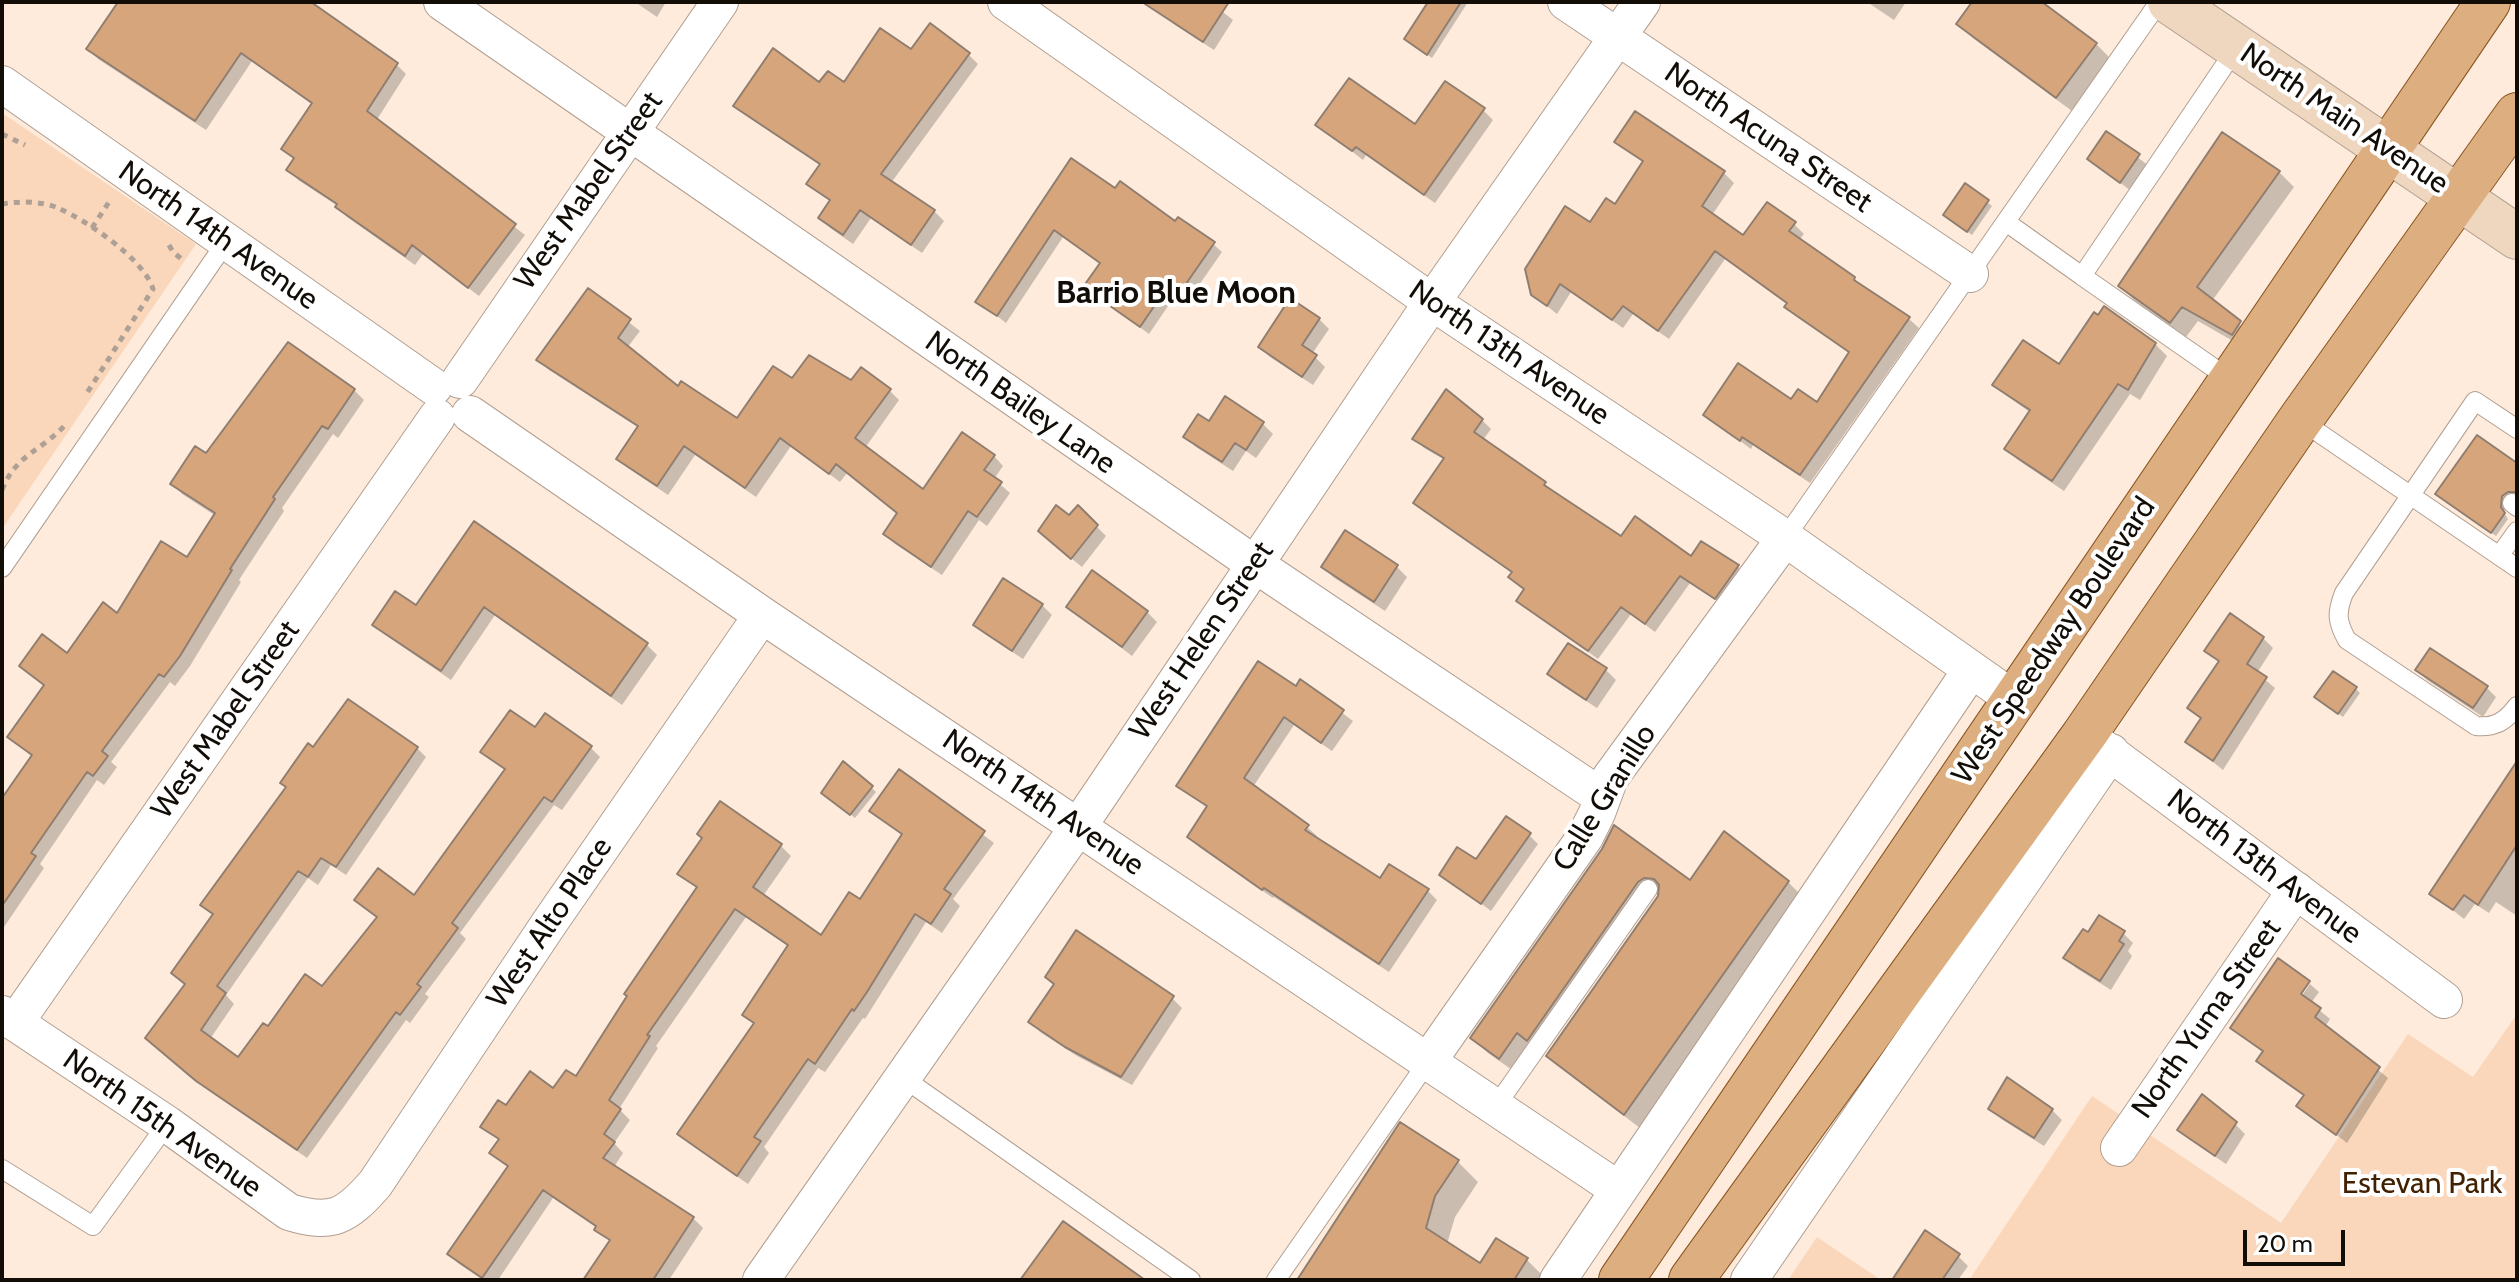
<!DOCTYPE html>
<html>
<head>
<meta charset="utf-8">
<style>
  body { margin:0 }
  #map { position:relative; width:2519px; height:1282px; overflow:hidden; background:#feebdc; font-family:Cabin,sans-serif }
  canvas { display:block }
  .frame { position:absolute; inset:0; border:4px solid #130d08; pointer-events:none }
  .scale { position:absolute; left:2243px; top:1230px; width:102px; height:36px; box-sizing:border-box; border:4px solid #130d08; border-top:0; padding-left:10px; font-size:24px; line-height:28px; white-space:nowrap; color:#130d08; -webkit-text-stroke:6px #fff; paint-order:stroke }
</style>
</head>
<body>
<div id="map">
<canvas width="2519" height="1282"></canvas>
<div class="frame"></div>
<div class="scale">20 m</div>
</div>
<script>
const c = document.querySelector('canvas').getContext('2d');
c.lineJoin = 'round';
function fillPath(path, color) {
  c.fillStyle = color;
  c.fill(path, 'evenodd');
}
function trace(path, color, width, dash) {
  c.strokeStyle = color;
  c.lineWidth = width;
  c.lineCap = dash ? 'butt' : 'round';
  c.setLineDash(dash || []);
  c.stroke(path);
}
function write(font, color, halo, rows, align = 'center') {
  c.font = font + ' Cabin,sans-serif';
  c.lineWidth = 8;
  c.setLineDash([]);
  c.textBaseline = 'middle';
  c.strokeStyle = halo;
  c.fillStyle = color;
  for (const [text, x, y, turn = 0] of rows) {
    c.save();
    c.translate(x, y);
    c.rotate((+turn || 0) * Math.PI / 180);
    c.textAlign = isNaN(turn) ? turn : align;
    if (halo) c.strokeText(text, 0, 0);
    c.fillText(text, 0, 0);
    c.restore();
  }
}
fillPath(new Path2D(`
  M2,113L196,244L2,529Z
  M2517,1014V1280H1969L2092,1096L2281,1223L2408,1034L2473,1077Z
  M1817,1237L1881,1280H1788Z`), '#fad7ba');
fillPath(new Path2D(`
  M121,2H307L396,64L406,74L376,121L525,235L479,296L423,254L415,265L347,217L338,206L298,180L289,170L295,160L283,149L313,105L252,61L206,130L98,59L88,49Z
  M635,2H666L657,17Z
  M1174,2H1210L1233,20L1214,50L1175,25L1165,15Z
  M1430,2H1468L1432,58L1411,43Z
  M1867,2H1906L1894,20Z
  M1975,2H2038L2096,44L2111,59L2072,111L1974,39L1959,24Z
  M912,51L968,54L978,64L891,183L934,211L944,221L922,253L871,218L853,244L830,228L821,218L832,202L809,183L821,166L745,115L735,105L820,85H844Z
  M1483,110L1493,120L1435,203L1366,155L1363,160L1318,125L1415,127Z
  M1635,114L1724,173L1734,183L1712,215L1744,238L1794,224L1804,234L1799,240L1909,319L1919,328L1810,483L1753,445L1751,449L1705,415L1791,402L1818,405L1851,354L1796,316L1788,305L1725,259L1669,339L1633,314L1623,328L1571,292L1557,314L1532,294L1591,225L1616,207L1644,163L1616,142Z
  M2107,134L2149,166L2131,191L2089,159Z
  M1072,161L1115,190L1213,244L1222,252L1190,298L1179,290L1149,334L1085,287L1102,264L1063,237L1006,323L978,301Z
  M2279,172L2294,187L2212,301L2255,338L2247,349L2198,321L2186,337L2135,301L2120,286Z
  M1966,186L1992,206L1972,235L1950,219Z
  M589,291L640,331L627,348L679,389L737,421L792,380L852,383L889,390L899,400L865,448L923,491L994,456L1003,466L994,479L1010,493L987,526L979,520L942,575L895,544L885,534L899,514L847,473L840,482L791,446L756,497L695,455L668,495L628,468L618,458L639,428L549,370L539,360Z
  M2099,317L2155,344L2167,356L2140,400L2130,394L2064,491L2018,460L2006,448L2031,413L2007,396L1995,385L2060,367Z
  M1319,319L1329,329L1312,354L1325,367L1313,385L1270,357L1260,347Z
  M354,390L364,400L338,438L333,434L282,508L284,511L239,580L241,582L190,666L175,686L170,682L111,762L117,767L104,785L97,780L40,864L44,868L2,930V801L33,757L9,737L46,686L21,665L67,656L188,560L216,516L182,494L173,484L206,456Z
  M1225,399L1263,424L1273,434L1256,458L1246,451L1233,471L1196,447L1186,437L1209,423Z
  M1482,420L1491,429L1483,440L1621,539L1692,558L1702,544L1738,567L1747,576L1725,606L1690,583L1655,632L1631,614L1598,659L1518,600L1525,590L1510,577L1513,573L1416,503L1445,460L1424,448L1415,439Z
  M2517,465V496L2506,501L2504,513L2508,519L2496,536L2442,499Z
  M1078,508L1106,536L1082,567L1050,541Z
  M474,524L647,645L657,655L622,705L495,615L451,680L384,634L374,624L416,607Z
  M1346,532L1397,567L1407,577L1385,611L1333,577L1323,567Z
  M1042,605L1052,615L1023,659L985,634L975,624Z
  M1068,607L1147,612L1157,622L1132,656Z
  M2263,638L2273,648L2257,673L2275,688L2223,770L2188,742L2203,720L2190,708L2220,663L2207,651Z
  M1606,670L1616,680L1597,708L1560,684L1550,674Z
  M2417,670L2486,687L2496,697L2483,717L2427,680Z
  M1301,682L1353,721L1332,751L1294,725L1253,787L1307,827L1317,836L1315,839L1380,881L1427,890L1437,900L1389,972L1274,897L1273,898L1199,847L1189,837L1208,808L1178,786Z
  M2356,689L2360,693L2343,717L2321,701Z
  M535,730L590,747L600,757L562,810L554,805L460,933L466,939L425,994L429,997L410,1023L406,1020L307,1158L208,1090L157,1047L187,985L214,916L203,905L314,749L417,748L426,757L346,875L331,865L318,885L308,878L226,995L234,1004L210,1039L238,1059L268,1029L322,989L378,918L357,900L415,898L506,771L483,752Z
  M2517,764V916L2496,902L2489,913L2475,904L2464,919L2432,894Z
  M900,772L994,843L953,899L960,906L942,933L926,922L865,1019L863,1018L825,1072L818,1068L764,1147L769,1153L748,1184L690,1144L680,1134L755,1025L745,1015L789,947L746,917L656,1046L658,1048L619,1109L630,1120L614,1143L623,1153L614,1167L693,1218L703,1228L669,1280H586L611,1242L597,1228L553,1198L498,1280H483L459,1264L449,1254L509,1168L492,1153L500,1141L483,1126L506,1108L554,1091L576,1079L698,889L679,873L704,838L721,804L781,846L791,856L763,896L822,938L861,902L904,836L872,810Z
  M871,787L876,792L855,818L828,797Z
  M1529,835L1538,844L1491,911L1442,874L1476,862Z
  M1604,850L1691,883L1788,882L1803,897L1640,1128L1564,1070L1549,1055L1664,889L1653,897L1515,1072L1488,1053L1472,1038Z
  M2123,933L2133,943L2128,951L2132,956L2111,990L2076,968L2066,958L2089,935Z
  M2310,984L2319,992L2311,1003L2330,1019L2325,1027L2388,1078L2347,1143L2299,1106L2305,1097L2268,1071L2258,1061L2264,1053L2232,1027L2294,1001L2297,1003Z
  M1172,998L1182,1008L1132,1085L1077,1056L1040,1032L1031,1022Z
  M1991,1109L2052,1110L2062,1120L2044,1146L2001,1119Z
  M2235,1124L2245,1134L2226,1164L2189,1139L2179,1130Z
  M1401,1125L1458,1162L1478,1182L1455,1217L1447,1244L1481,1266L1497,1240L1527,1260L1547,1280H1299Z
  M1958,1256L1968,1266L1958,1280H1909Z`), '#0003');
const building = new Path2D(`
  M118,2H311L398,63L367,111L516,224L468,288L412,245L405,256L335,207L337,204L286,170L294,158L281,149L312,103L241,53L195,121L86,49Z
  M1142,2H1229L1203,42Z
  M1428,2H1461L1427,55L1404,39Z
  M1972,2H2042L2097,43L2056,98L1956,24Z
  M930,23L970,53L881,174L935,210L911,245L860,210L843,235L818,218L830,200L806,184L820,164L733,106L773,48L819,82L828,71L844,82L880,28L911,49Z
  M1349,78L1415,124L1445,81L1485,108L1424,195L1356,147L1352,151L1315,125Z
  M1635,111L1725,171L1702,206L1743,235L1767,202L1796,222L1789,231L1855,277L1854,280L1910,317L1800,475L1742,437L1740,441L1703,415L1738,363L1791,399L1798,389L1817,402L1849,352L1784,307L1787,303L1715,251L1658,331L1623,306L1612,320L1560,284L1547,306L1531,295L1525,269L1565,206L1590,222L1606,198L1615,204L1643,161L1614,142Z
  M2106,131L2140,154L2120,183L2087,159Z
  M2222,132L2280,171L2197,287L2241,321L2232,335L2182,307L2170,323L2118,286Z
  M1071,158L1115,188L1120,181L1175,221L1178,217L1215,242L1181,291L1170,283L1140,327L1083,287L1100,263L1054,230L997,316L975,302Z
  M1965,183L1989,200L1967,232L1943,215Z
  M588,288L631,319L618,338L678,386L681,381L737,418L773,366L792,378L809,355L851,380L861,367L891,389L855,438L923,489L962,432L995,455L984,470L1002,482L977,517L968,511L931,567L883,534L897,513L836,464L829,474L780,438L745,488L684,446L657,486L616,459L638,426L536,360Z
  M1290,298L1320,318L1302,345L1317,355L1302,377L1258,347Z
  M2104,306L2156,343L2128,390L2118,384L2052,481L2004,449L2030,410L1992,385L2023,340L2059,364L2094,312L2098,315Z
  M288,342L355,389L328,429L322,426L273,497L275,499L230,569L232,570L180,656L164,677L159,674L102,751L108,756L93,776L87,772L31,853L36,856L2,906V798L32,755L7,737L44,685L19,666L42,634L67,653L103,602L117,613L161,541L187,557L215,513L170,484L195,446L206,453Z
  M1446,389L1483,419L1474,432L1546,482L1544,485L1621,536L1635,516L1691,556L1701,541L1739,565L1715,599L1680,576L1645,624L1621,607L1588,651L1516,601L1524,589L1508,577L1512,572L1413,503L1444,458L1412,439Z
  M1225,396L1264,422L1246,450L1235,443L1222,462L1183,437L1198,414L1209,421Z
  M2477,435L2517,463V492H2508L2502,496L2501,507L2505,513L2491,533L2435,494Z
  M1056,505L1069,515L1078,505L1098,525L1071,559L1038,531Z
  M474,521L648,643L611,696L484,607L441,671L372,625L395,591L416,605Z
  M1345,530L1398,565L1374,602L1321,567Z
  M1092,570L1148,611L1122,647L1066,607Z
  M1003,578L1043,604L1012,651L973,625Z
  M2230,613L2264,637L2247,664L2267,677L2213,761L2185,742L2201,718L2187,708L2219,661L2204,651Z
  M1568,643L1607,668L1586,700L1547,674Z
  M2430,648L2488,686L2473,708L2415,670Z
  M1258,661L1296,686L1300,679L1344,710L1321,743L1284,717L1244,778L1309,825L1305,830L1380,878L1389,864L1429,889L1379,964L1264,888L1262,890L1187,837L1207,806L1176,786Z
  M2333,671L2357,687L2338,714L2314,697Z
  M348,699L418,747L336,867L321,858L308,877L298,871L217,986L226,993L201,1030L238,1057L263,1023L268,1026L305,974L322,986L377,917L354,900L378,868L414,895L505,769L480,752L510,710L535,727L545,713L592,746L552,802L544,797L452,923L458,928L417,984L421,987L400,1015L396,1012L297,1150L196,1081L145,1038L185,984L171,973L213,914L200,905L286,787L280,783L308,743L313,747Z
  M843,761L873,786L850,815L821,793Z
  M2517,761V845L2478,905L2464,895L2453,910L2429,894Z
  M899,769L985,831L944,889L951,894L931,924L915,914L867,992L854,1011L852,1009L815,1064L808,1059L754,1137L761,1141L737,1176L677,1134L754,1023L742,1015L788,945L735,909L647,1035L650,1036L609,1100L621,1109L604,1134L615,1142L603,1158L694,1217L653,1280H583L610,1240L594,1230L596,1226L543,1190L482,1278L447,1254L508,1166L489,1153L499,1139L480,1127L498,1100L506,1105L530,1071L553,1088L566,1070L576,1076L627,996L624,994L697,887L677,874L702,838L697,834L720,801L782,844L753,887L821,935L849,892L860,899L902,834L869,811Z
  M1506,816L1531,833L1481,904L1439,875L1457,847L1476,859Z
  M1614,825L1690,880L1724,831L1789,881L1624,1115L1546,1056L1658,896L1659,885L1654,879L1644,878L1638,882L1527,1041L1517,1033L1499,1059L1470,1038L1602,849Z
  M2099,915L2125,931L2119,941L2124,944L2100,981L2063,958L2083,929L2088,932Z
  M1076,930L1174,996L1121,1077L1065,1047L1028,1022L1054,984L1045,977Z
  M2278,958L2310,981L2301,994L2321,1008L2315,1017L2380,1067L2336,1135L2296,1106L2304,1095L2256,1061L2263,1051L2230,1028Z
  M2007,1077L2053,1109L2034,1138L1988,1109Z
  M2202,1094L2237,1122L2215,1156L2177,1130Z
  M1400,1122L1459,1160L1435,1196L1426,1228L1480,1263L1496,1238L1528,1258L1514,1280H1297Z
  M1063,1221L1145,1280H1020Z
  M1925,1230L1960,1254L1942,1280H1892Z`);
fillPath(building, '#d7a57b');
trace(building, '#8f7e70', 2);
const lane = new Path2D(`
  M2006,222L2082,276L2237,47
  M2082,276L2231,380
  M2300,420L2517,568
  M2517,429L2475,401L2344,593C2336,613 2337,622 2347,640L2476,726C2495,728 2506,721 2517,706
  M2512,503L2517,507
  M1785,538L2159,2
  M2499,556L2517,531
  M2,568L226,242
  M902,1077L1191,1280
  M1496,1106L1648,889
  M2,1169L93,1226L167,1124
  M1276,1280L1429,1060`);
const street = new Path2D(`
  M442,2L1253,563L1602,797
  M1006,2L1432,302L1785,538L2015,700
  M1566,2L1970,274
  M2,84L434,387
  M460,380L720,2
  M470,414L762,615L1619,1190
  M2091,739L2444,1000
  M2,1014L167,1124L289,1212C332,1225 346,1217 375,1184L550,922L762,615
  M15,1023L437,417
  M1429,1060L1585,837L1597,813L1610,778L1785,538
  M2119,1148L2296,890
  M761,1280L1078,827L1432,302L1642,2
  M1558,1280L1971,670
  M1749,1280L2111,752`);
const secondary = new Path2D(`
  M2170,2L2517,237`);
const primary = new Path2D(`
  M1621,1280L2488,2
  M1691,1280L2084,735L2300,420L2517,115`);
trace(lane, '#b19f91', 20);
trace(street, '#b19f91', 38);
trace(secondary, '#b19f91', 46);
trace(primary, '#87531f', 46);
trace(new Path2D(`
  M2,134L25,145
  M2,204C19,201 42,201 58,208C86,220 144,259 153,289L87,393
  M92,228L109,202
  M169,245L173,252L184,261
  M2,490C16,454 42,451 66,424`), '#afa095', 5, [6, 6]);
trace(lane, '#fff', 18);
trace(street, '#fff', 36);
trace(secondary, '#eed6bf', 44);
trace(primary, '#dcae80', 44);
write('30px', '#130d08', '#fff', [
  ["North Main Avenue",2344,119,34],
  ["North Acuna Street",1768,138,34],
  ["West Mabel Street",589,191,-55],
  ["North 14th Avenue",218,236,35],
  ["North 13th Avenue",1509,353,34],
  ["North Bailey Lane",1020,403,35],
  ["West Helen Street",1202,641,-56],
  ["West Speedway Boulevard",2054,641,-56],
  ["West Mabel Street",226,720,-55],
  ["Calle Granillo",1605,798,-58],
  ["North 14th Avenue",1043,803,34],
  ["North 13th Avenue",2264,867,37],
  ["West Alto Place",550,923,-56],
  ["North Yuma Street",2207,1019,-55],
  ["North 15th Avenue",162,1124,35]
]);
write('30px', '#412100', '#fff', [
  ["Estevan Park",2422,1184]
]);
write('bold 32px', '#130d08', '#fff', [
  ["Barrio Blue Moon",1176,294]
]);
</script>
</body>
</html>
